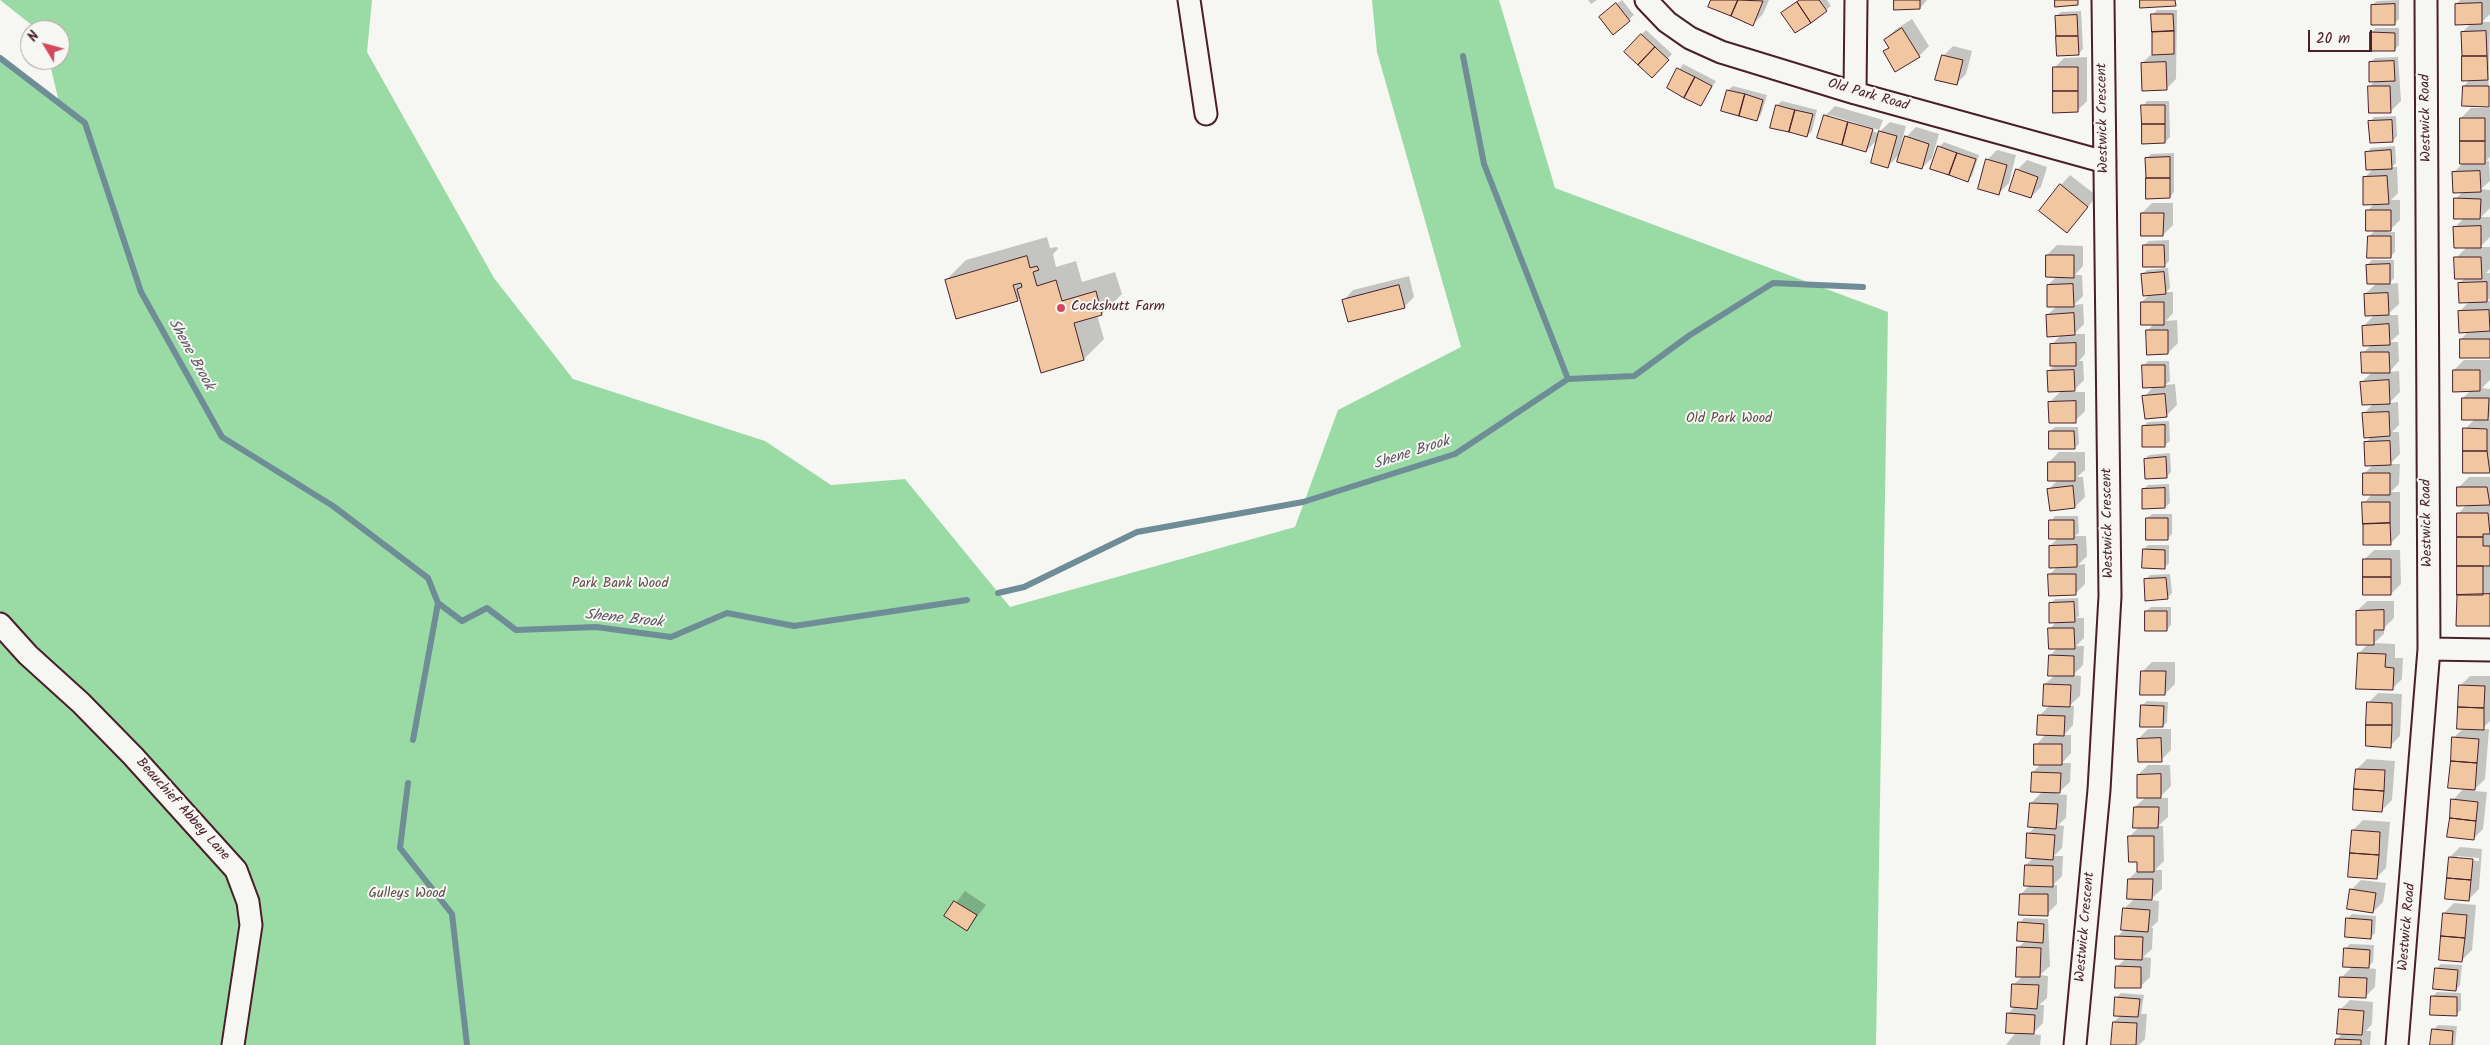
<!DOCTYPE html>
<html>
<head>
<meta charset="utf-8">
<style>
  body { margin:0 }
  #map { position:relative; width:2490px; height:1045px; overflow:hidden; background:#f6f6f2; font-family:Kalam,sans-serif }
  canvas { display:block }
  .north { position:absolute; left:20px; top:20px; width:50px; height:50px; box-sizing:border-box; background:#f6f6f2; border:1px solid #b1a0a2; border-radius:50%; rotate:307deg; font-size:14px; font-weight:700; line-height:20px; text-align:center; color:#4a1f2b }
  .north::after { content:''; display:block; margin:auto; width:18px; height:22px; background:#d1495b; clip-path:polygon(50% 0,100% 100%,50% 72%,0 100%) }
  .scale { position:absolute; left:2308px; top:30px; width:64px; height:22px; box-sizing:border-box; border:2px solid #4a1f2b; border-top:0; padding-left:6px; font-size:15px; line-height:18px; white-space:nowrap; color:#4a1f2b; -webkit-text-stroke:4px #f6f6f2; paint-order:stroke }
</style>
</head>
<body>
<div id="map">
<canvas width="2490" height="1045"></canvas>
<div class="north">N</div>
<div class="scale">20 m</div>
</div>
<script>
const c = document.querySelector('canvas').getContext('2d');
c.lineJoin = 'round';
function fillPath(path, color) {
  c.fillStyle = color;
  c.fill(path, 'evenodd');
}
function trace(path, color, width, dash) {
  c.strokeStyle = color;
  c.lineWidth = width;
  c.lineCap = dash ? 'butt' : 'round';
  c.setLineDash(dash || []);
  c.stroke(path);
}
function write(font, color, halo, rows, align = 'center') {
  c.font = font + ' Kalam,sans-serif';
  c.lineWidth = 4;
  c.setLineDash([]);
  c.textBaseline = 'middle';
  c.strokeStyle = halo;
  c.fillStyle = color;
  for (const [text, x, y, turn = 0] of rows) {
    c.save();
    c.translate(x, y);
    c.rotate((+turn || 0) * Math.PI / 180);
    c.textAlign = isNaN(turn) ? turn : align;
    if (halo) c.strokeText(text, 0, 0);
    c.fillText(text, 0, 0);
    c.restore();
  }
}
fillPath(new Path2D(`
  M0,0H372L367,52L494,278L573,379L765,441L831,485L905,479L1010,607L1295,527L1338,410L1461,347L1377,52L1372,0H1499L1555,188L1888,312L1876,1045H0V58L59,102L49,60H60V30H38Z`), '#9adba5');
fillPath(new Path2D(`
  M1588,0H1597L1591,4Z
  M1622,0L1634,15L1613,33L1605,13Z
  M1713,0H1769L1763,14L1753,24Z
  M1800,0H1827L1831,6L1826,10L1783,13Z
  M1895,0H1927L1920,8Z
  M2399,0V19L2394,24L2372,5L2377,1Z
  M2460,0H2490V14L2482,22H2490L2488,105L2464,86L2470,79L2462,32L2472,23L2456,4Z
  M2157,10H2177L2176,79L2166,89L2142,63L2153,53L2152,15Z
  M2081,11L2083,49L2078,54L2056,16L2061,12Z
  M1912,19L1929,46L1919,56L1884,52L1889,47L1885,40L1895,30Z
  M2376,28H2399V45L2394,50L2372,32Z
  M1646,30L1672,54L1652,76L1641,35Z
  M1953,46L1972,51L1966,74L1956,84L1943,56Z
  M2087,57V101L2077,111L2054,68L2064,58Z
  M2398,57L2401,101L2391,111L2369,87L2375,81L2370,62L2375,58Z
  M1683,64L1716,81L1701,105L1668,88Z
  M1733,86L1767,95L1761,115L1756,120L1723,110L1728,90Z
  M1782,101L1817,110L1812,131L1807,136L1777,105Z
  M2147,101H2169L2170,137L2165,142L2143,106Z
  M1835,106L1883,120L1879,130L1829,115V118L1878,133L1890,122L1906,126L1899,152H1901L1906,137L1916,127L1939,134L1932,158L1922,168L1901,153L1888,166L1878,139L1866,151L1825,116Z
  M2471,108H2490V157L2486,161H2489L2490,181L2481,189L2490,190V208L2481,217H2490V237L2480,247H2490V269L2486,273H2490V298L2487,301H2490V357L2461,339L2469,331L2459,312L2469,302L2459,283L2465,278L2456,258L2467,247L2455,227L2464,218L2456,199L2463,191L2454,172L2463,163L2461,118Z
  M2396,116L2397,136L2393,141L2370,122L2374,117Z
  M1944,142L1979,155L1972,176L1968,180L1939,147Z
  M2395,146L2396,163L2392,167H2397L2398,193L2391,200H2400V220L2388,232H2395V252L2390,257L2369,236L2376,230L2368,210L2375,203L2364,178L2373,169L2367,153L2371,148Z
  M1997,150L2016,155L2009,183L1999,193L1987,160Z
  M2174,153V192L2170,197L2147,158L2151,154Z
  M2027,160L2047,167L2041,187L2031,197L2017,170Z
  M2070,175L2097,196L2067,232L2061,185Z
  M2152,203H2173V225L2163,235L2142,213Z
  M1047,237L1050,248L1057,247L1058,249L1053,254L1056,267L1076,261L1082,282L1115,272L1122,294L1102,314L1097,315L1104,339L1084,359L1020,297L1017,300L946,280L966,260Z
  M2169,240V261L2164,266L2144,245L2149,241Z
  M2057,245L2083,246V266L2075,275H2082L2083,296L2074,305L2083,304L2084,324L2074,334H2085V354L2079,361H2083L2084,380L2072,392H2085V411L2075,421L2050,402L2062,390L2048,372L2055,365L2051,345L2061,335L2047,315L2057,306L2048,285L2057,276L2047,255Z
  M2372,260H2394V278L2389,284L2398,283L2399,304L2387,315H2398L2399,334L2390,342H2398L2399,361L2389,372L2399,371L2400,392L2389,403L2398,402L2399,425L2392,432H2399L2400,454L2390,464H2400L2399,484L2391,492H2400V534L2390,544L2364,503L2372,494L2364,474L2374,464L2365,443L2372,436L2363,414L2374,403L2361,383L2372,372L2363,353L2371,345L2364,326L2375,314L2365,294L2377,283L2367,265Z
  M2168,268L2170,288L2166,292H2173V313L2166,321L2177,320L2178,343L2168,353L2147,331L2155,323L2142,302L2150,294L2142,275L2147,270Z
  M1409,276L1414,297L1404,307L1344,300L1353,290Z
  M2464,360H2490V380L2482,388L2490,389V417L2488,419H2490V472H2464L2465,429L2475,419L2463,398L2471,390L2454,370Z
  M2148,361H2169L2170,381L2165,385L2175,384L2177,405L2167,415L2144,397L2154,386L2143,366Z
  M2169,421L2170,441L2165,445L2143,426L2148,422Z
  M2055,427H2078L2079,444L2074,448L2050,431Z
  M2059,452H2085V470L2077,477H2083L2085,497L2075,507L2049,489L2058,480L2049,462Z
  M2170,453L2171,472L2167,476L2145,459L2149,455Z
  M2469,477H2490V625L2458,514L2467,504L2459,487Z
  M2169,484L2170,503L2165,507L2143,489L2148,485Z
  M2152,514H2172V534L2167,539L2147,518Z
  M2055,516H2078L2079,533L2075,536H2086L2087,556L2078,565L2085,564V584L2075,594L2049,575L2058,566L2050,546L2059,537L2051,521Z
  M2148,545H2169V563L2164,568L2144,549Z
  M2374,550H2400L2401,584L2391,594L2364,560Z
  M2170,574L2172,593L2167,598L2145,580L2150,575Z
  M2078,598L2079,616L2076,618H2084V638L2076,646H2084L2083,665L2073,675L2081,676L2080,696L2069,706H2074L2073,725L2064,735H2071V753L2062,763H2071L2070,782L2057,794L2067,795L2066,818L2058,825L2064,826L2062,848L2054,856H2063L2062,876L2053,885H2057V904L2047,914L2021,894L2030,885L2026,865L2034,857L2028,834L2036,826L2031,803L2043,791L2033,772L2042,763L2036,745L2046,734L2040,715L2050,705L2045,684L2055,675L2050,656L2057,648L2050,629L2057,621L2050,604L2055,599Z
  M2367,601H2394V618L2384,628V634L2374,643L2395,644V658H2403L2402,679L2392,689L2359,653L2368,644L2357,611Z
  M2151,607H2171V625L2166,630L2146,611Z
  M2152,662H2175V684L2165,694L2142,672Z
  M2470,676H2490V721L2482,729H2489L2485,779L2473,791L2487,792L2483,829L2473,839L2453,800L2464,788L2453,738L2464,728L2460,686Z
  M2378,693L2402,694L2400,736L2390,746L2368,703Z
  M2147,701L2168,702L2167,722L2163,726L2142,706Z
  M2148,729H2171V750L2161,760L2138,739Z
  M2367,759L2395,761L2392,800L2382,810L2357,769Z
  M2148,765H2170L2171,786L2159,798H2168V817L2158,826H2163L2164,861L2155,870H2162V889L2150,900L2159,901L2158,921L2151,928H2153L2152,949L2143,957L2151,958L2150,977L2140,987L2117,967L2126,958L2117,937L2125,929L2124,909L2135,898L2129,879L2138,870V860L2130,836L2139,827L2135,807L2146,797L2138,775Z
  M2363,820L2390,822L2386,868L2376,878L2353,830Z
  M2460,847L2482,849L2479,889L2469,899L2450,857ZM2457,856L2479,858V861L2457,859Z
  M2361,880L2386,883L2383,902L2373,912L2351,890Z
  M965,891L986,905L967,930L946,916Z
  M2454,903L2476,905L2472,950L2462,960L2444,913Z
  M2352,914L2376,916L2375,933L2370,938L2347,919Z
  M2024,918L2048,919L2050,966L2040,975L2048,976L2047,998L2039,1005H2044L2043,1023L2032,1034L2041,1035L2040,1045H2006L2016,1032L2008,1014L2015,1006L2014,984L2023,976L2018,948L2025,941L2020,923Z
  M2350,944L2374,945L2373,962L2367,968L2376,969L2375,987L2365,997L2342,977L2353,966L2345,949Z
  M2441,964L2462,965L2460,985L2456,990L2436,969Z
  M2437,992L2461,993V1010L2456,1014L2432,997Z
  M2121,993L2144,995L2141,1014H2147L2145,1039L2139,1045H2113L2114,1022L2121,1015L2116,998Z
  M2350,1000L2373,1002L2372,1024L2366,1031H2371L2370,1045H2336L2337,1039L2343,1033L2340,1010Z
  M2438,1025L2457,1026L2455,1045H2432L2433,1030Z`), '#0003');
trace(new Path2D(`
  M1463,56L1484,164L1568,379
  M0,58L85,123L141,292L222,437L333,506L428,578L438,603L413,740
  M998,593L1024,587L1137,532L1303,502L1455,454L1568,379L1634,376L1690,335L1773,283L1863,287
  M438,603L462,621L487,608L516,630L596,627L671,637L727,613L794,626L967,600
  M408,783L400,848L452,914L467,1045`), '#6e8d97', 6);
const building = new Path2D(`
  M1711,0H1738L1731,16L1708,7Z
  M1738,0L1763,1L1753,26L1731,16Z
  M1800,0H1819L1827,11L1811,23L1797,2Z
  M1894,0H1920V9L1894,10Z
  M2055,0H2078V5L2055,7Z
  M2140,0H2175L2176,6L2140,8Z
  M1797,2L1811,23L1795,33L1781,13Z
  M1616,3L1630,21L1613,35L1599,17Z
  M2482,3V24L2455,25V4Z
  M2395,4V25H2371V5Z
  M2151,14H2173L2174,31L2152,32Z
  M2077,15L2078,36H2056L2055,16Z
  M1902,28L1920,57L1895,72L1883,51L1889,48L1884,40Z
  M2174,31V54L2152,55V32Z
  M2486,31L2487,56H2462L2461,32Z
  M2370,32L2395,33V51H2370Z
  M1641,34L1655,47L1638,65L1624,52Z
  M2056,36H2078L2079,55L2057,56Z
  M1655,47L1669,60L1652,78L1638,65Z
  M1942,55L1963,60L1957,85L1935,80Z
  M2462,56H2487L2488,80L2462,81Z
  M2394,61L2395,81L2369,82V62Z
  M2166,62L2167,90L2142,91L2141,63Z
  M2053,67H2078V91H2053Z
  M1677,68L1695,77L1684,98L1667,88Z
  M1695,77L1712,86L1701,106L1684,98Z
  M2368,86H2390L2391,113H2369Z
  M2463,86H2489V107L2462,106Z
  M1727,90L1745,94L1739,116L1721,111Z
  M2053,91H2078V112L2053,113Z
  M1745,94L1763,100L1757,121L1739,116Z
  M1776,105L1795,110L1789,132L1770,128Z
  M2141,105H2165V124H2142Z
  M1795,110L1813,114L1807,137L1789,132Z
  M1824,115L1848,122L1842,145L1817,138Z
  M2460,118H2485V141H2460Z
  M2392,120L2393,142L2370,143L2368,121Z
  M1848,122L1873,129L1866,152L1842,145Z
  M2142,124H2165V143L2142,144Z
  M1879,131L1897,136L1888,168L1871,163Z
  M1905,136L1929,144L1922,169L1897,162Z
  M2460,141H2485V164H2460Z
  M1938,146L1957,153L1949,175L1930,169Z
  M2391,150L2392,169L2366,170L2365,152Z
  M1957,153L1976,159L1968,182L1949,175Z
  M2170,157V178H2146L2145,158Z
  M1986,159L2007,165L1999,195L1978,189Z
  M2016,169L2038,177L2031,198L2009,191Z
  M2480,171L2481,192L2453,193L2452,172Z
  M2387,176L2389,204L2363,205V177Z
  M2146,178H2170V198L2146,199Z
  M2060,184L2088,207L2067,233L2039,211Z
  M2454,198L2481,199L2480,219H2454Z
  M2366,210H2391V231H2366Z
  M2141,213H2164L2163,236H2141Z
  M2481,226V248H2454L2453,227Z
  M2368,236H2391V258H2367Z
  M2143,245H2164L2165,267H2143Z
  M2046,255H2074V278L2046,277Z
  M1027,256L1030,268L1037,266L1039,270L1033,272L1037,286L1056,280L1062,301L1096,291L1102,315L1074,323L1084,360L1041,373L1017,289L1022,287L1021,283L1013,285L1018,301L956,319L945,280Z
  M2454,257H2481L2482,279H2455Z
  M2390,264V284H2367L2366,265Z
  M2164,272L2166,294L2143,296L2141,274Z
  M2487,282V302L2459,303L2458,283Z
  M2073,284L2074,307H2047V285Z
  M1399,285L1405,308L1348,322L1342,300Z
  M2388,293L2389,315L2365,316L2364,294Z
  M2141,302H2164V325H2141Z
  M2489,310L2490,331L2459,333L2458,311Z
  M2074,313L2075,335L2047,337L2046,315Z
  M2389,324L2390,345L2363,346L2362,326Z
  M2146,330H2168V354L2147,355Z
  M2460,339H2490V358H2460Z
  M2076,343V366H2050V344Z
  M2361,352H2389L2390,373H2362Z
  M2142,365H2165V387L2143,388Z
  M2074,370L2075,391L2048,392L2047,371Z
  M2453,370H2480V391L2453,392Z
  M2389,380L2390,404L2362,405L2360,382Z
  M2165,394L2167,417L2145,419L2142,396Z
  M2462,398H2489L2488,420H2462Z
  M2076,401V423H2049L2048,402Z
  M2389,412L2390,436L2364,438L2362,413Z
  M2165,425V447H2142V426Z
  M2463,428L2487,429V451H2463Z
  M2049,431H2074L2075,449H2049Z
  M2390,441L2391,465L2365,466L2364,442Z
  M2463,451H2487L2490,473H2463Z
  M2166,457L2167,478L2145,479L2144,459Z
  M2048,462H2075V481H2048Z
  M2363,473H2390V495H2363Z
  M2073,486L2075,508L2050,511L2047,489Z
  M2457,487H2487L2490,505L2457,506Z
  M2165,488V508L2142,509V489Z
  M2362,502H2390V523L2363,524Z
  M2457,513H2488L2490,534H2483V537H2457Z
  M2146,518H2168V540H2146Z
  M2049,520H2074V539H2049Z
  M2390,523L2391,545H2363V524Z
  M2457,537H2483V546H2490V566H2457Z
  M2077,545V567L2049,568V546Z
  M2143,549L2165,550V569L2142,568Z
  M2363,559H2391V577H2363Z
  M2457,566H2483V595H2457Z
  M2048,574H2076V595L2049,596Z
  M2363,577H2391V595H2363Z
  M2166,578L2168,599L2145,601L2144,579Z
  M2490,594V626H2456L2457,595Z
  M2074,602L2075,622L2049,623V603Z
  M2384,610V630H2374V645H2356V611Z
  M2145,611H2167V631H2145Z
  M2048,628H2074L2075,649H2049Z
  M2358,653L2386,654L2385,667L2394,668L2393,690L2356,689Z
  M2049,655L2074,656V676H2048Z
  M2141,671H2166L2165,695H2140Z
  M2044,684L2071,685L2070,707L2043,706Z
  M2459,685L2485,686L2484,708L2458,707Z
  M2367,702L2392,703V725H2366Z
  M2141,705L2164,706L2163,727H2140Z
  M2458,707L2484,708V730L2457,729Z
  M2038,715L2065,716L2064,736L2037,735Z
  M2366,725H2392L2391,748L2366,746Z
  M2452,737L2479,739L2477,763L2451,761Z
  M2161,738L2162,762H2138L2137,739Z
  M2034,744H2062V765H2034Z
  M2451,761L2477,763L2475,790L2448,788Z
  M2356,769L2385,770L2384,791L2354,789Z
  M2032,772L2061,773L2060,793L2031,792Z
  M2161,774V798H2137V775Z
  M2354,789L2384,791L2382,812L2353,810Z
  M2451,799L2478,802L2476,821L2450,818Z
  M2030,803L2058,804L2056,829L2028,827Z
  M2134,807H2159L2158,828H2133Z
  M2450,818L2476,821L2474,840L2447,837Z
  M2352,830L2380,832L2379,855L2350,853Z
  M2027,833L2055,835L2053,860L2026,858Z
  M2128,836H2154V872H2137V862H2129Z
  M2350,853L2379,855L2377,879L2348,877Z
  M2449,857L2473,859L2471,880L2447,878Z
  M2025,865L2053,866V887L2024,886Z
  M2447,878L2471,880L2469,901L2445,899Z
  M2128,879H2153L2152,900L2127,899Z
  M2350,889L2376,893L2373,913L2347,909Z
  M2020,894H2048V916L2019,915Z
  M954,901L977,915L967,931L944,916Z
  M2123,908L2150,910L2148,932L2121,930Z
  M2443,913L2467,915L2465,938L2441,936Z
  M2346,918L2372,920L2371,939L2345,937Z
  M2018,922L2044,924L2043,943L2017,941Z
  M2115,936L2143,937L2142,960L2115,959Z
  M2441,936L2465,938L2462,962L2439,960Z
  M2017,947L2041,948L2040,977H2016Z
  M2344,948L2370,950L2369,968L2343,967Z
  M2116,966L2141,967V988H2115Z
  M2435,968L2458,970L2456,991L2433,989Z
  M2340,977L2367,978L2366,998L2339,997Z
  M2012,984L2039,985L2037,1009L2011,1007Z
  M2431,996L2457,997V1016L2430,1015Z
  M2115,997L2140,999L2138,1017L2114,1016Z
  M2339,1009L2364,1011L2362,1035L2337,1034Z
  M2007,1013L2035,1015L2034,1034L2006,1033Z
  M2113,1022L2137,1023L2136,1045H2111Z
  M2432,1029L2453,1031L2452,1045H2430Z
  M2336,1039L2361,1040V1045H2335Z`);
fillPath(building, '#f0c7a0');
trace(building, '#4a1f2b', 1);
const minor = new Path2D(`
  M1189,0L1206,114
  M1646,0L1667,22L1690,38L1721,52L1855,93L2105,162
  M1855,93L1856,0
  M0,624L28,655L81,703L133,756L236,870L248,902L251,925L233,1045
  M2429,649L2490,650
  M2075,1045L2099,790L2110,596L2103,0
  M2397,1045L2429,649L2426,0`);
trace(minor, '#4a1f2b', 25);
trace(minor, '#f6f6f2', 21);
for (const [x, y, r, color] of [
  [1061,308,5,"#d1495b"]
]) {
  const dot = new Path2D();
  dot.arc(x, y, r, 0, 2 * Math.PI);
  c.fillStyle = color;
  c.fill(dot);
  trace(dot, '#f6f6f2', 2);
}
write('14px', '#4a1f2b', '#f6f6f2', [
  ["Old Park Road",1868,96,16],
  ["Westwick Crescent",2104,118,-91],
  ["Westwick Road",2427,118,-91],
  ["Westwick Crescent",2109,523,-91],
  ["Westwick Road",2428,523,-91],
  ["Beauchief Abbey Lane",182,810,48],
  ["Westwick Crescent",2086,927,-85],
  ["Westwick Road",2408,927,-85]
]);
write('14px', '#4a1f2b', '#f6f6f2', [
  ["Cockshutt Farm",1071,308]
], 'left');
write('14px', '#5e4e4a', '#f6f6f2', [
  ["Old Park Wood",1729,420],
  ["Park Bank Wood",620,585],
  ["Gulleys Wood",407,895]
]);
write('italic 15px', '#5c5661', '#f6f6f2', [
  ["Shene Brook",190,355,61],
  ["Shene Brook",1412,454,-18],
  ["Shene Brook",624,620,6]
]);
</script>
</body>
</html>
